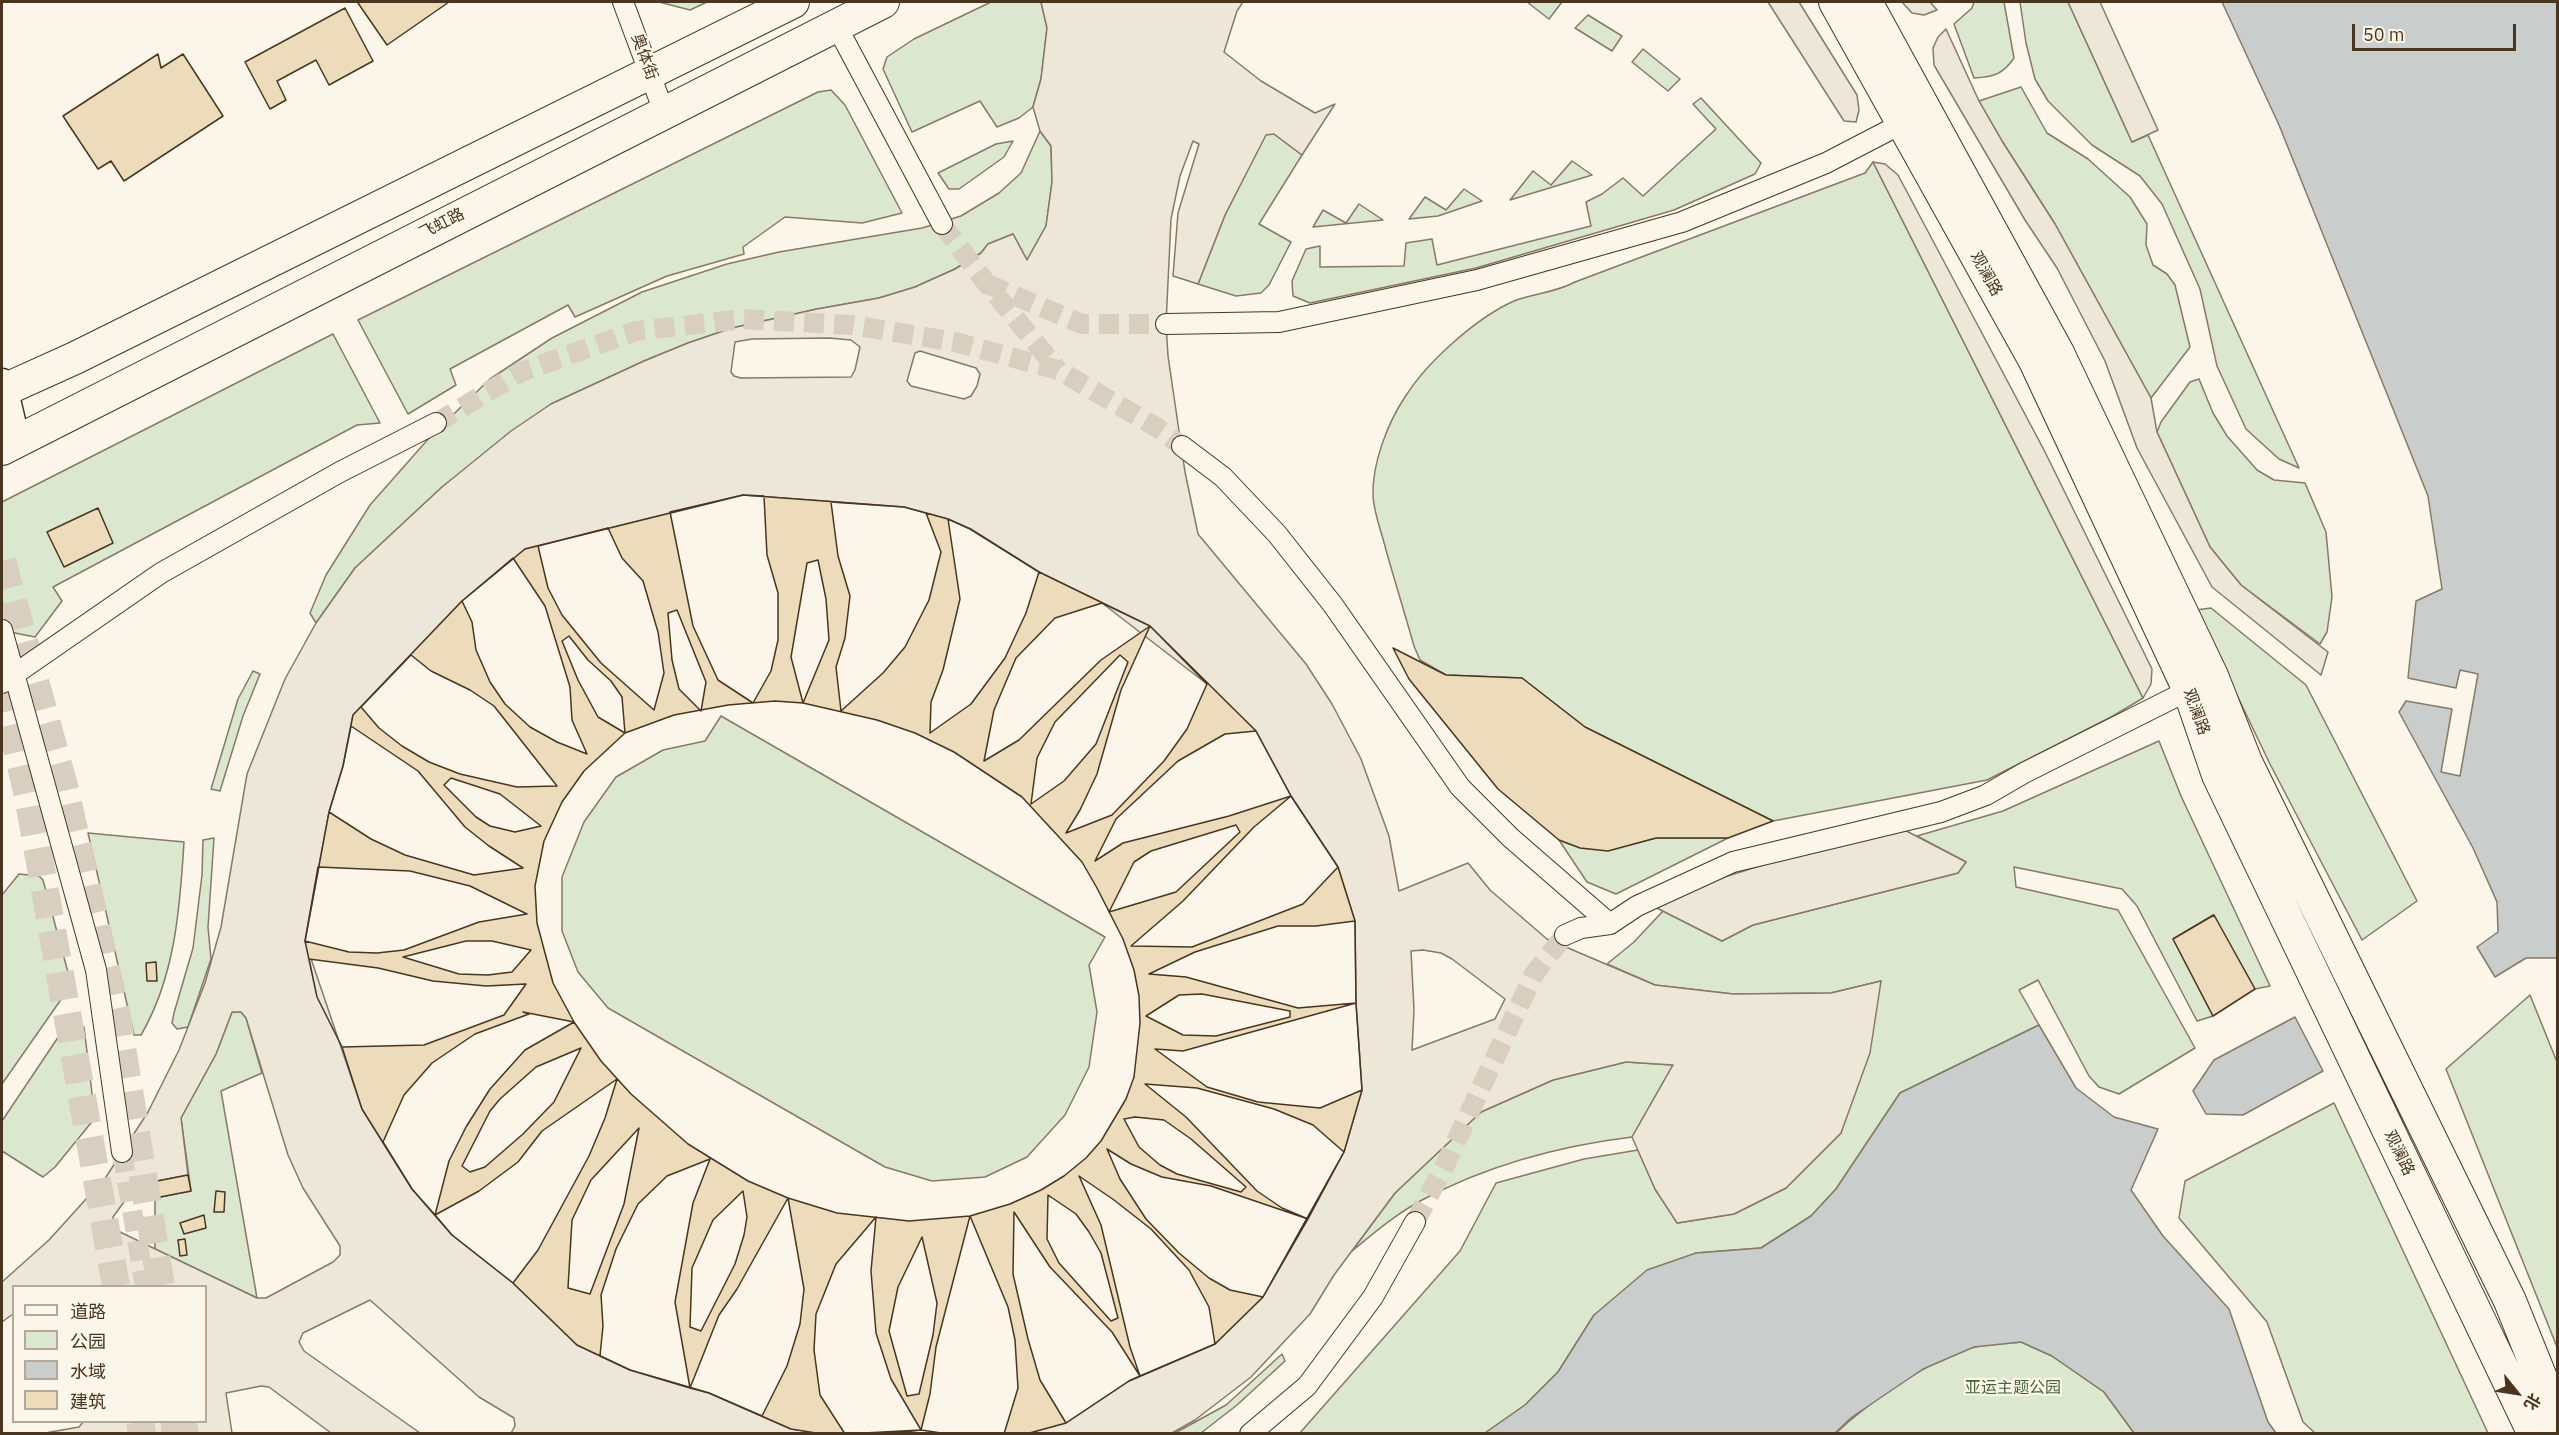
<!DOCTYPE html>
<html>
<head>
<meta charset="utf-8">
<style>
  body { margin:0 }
  #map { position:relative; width:2559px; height:1435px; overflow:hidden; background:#fbf6e9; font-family:"IBM Plex Sans","Noto Sans SC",sans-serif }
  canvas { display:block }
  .frame { position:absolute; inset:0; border:3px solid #4a3520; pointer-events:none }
  .legend { position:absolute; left:12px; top:1285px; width:195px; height:138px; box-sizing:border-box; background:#fbf6e9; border:2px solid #b4a999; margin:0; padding:8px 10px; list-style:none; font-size:18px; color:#4a3520 }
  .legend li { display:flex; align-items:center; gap:12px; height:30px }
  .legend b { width:30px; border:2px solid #b4a999 }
  .north { position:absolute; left:2487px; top:1363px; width:60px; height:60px; -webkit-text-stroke:4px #fbf6e9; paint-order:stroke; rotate:120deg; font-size:16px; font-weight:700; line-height:24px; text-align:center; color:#4a3520 }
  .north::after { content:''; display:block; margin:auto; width:21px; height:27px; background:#4a3520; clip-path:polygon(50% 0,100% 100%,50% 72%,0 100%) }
  .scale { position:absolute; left:2352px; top:24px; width:164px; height:27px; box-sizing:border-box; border:3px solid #4a3520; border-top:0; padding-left:8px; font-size:18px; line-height:21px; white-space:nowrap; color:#4a3520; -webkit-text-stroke:4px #fbf6e9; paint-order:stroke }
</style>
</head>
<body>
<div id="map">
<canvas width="2559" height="1435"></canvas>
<div class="frame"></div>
<ul class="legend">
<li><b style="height:8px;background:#fbf6e9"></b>道路</li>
<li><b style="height:16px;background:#dce7d0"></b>公园</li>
<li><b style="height:16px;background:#c9cecd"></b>水域</li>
<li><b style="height:16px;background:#ecdcbc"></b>建筑</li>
</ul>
<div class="north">北</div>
<div class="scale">50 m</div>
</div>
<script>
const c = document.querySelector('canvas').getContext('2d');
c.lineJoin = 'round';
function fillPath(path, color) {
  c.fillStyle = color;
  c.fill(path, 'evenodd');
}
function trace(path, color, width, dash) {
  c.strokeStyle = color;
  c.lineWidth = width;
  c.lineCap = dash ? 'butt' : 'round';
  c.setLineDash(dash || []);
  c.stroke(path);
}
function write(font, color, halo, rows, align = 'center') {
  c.font = font + ' "IBM Plex Sans","Noto Sans SC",sans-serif';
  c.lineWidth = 4.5;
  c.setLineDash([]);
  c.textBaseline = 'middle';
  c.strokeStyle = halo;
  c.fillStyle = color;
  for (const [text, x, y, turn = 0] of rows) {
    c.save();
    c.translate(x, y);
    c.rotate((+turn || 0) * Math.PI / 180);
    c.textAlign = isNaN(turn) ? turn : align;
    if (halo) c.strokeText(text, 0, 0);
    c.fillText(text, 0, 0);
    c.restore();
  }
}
const green = new Path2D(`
  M659,2H707L690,10Z
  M991,2H1041L1047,28L1041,79L1033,107L1019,118L997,127L980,101L912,132L883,69L887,57L914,39Z
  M1527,2H1562L1549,19Z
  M1974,2H2004L2014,58C2003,74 1994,77 1974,78L1954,24L1972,8Z
  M2020,2H2068L2132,142L2148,135L2299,468L2279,459L2246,429L2217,366L2200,289L2162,204L2140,176L2092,145L2048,101L2035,79L2026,43Z
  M1588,15L1622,36L1612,51L1575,28Z
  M1643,49L1680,79L1668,91L1632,62Z
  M2021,87L2047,133L2088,159L2130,197L2147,224L2146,245L2153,265L2167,274L2175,285L2190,347L2151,398L2055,224L2002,141L1979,101Z
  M831,90L845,105L902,213L862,223L785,217L743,247L744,254L667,276L575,317L568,305L450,369L456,385L408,414L358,320L818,92Z
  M1701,98L1761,163L1755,174L1674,210L1476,268L1310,303L1293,296L1292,281L1306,249L1320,246V267L1404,266L1406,243L1432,239L1437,265L1591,226L1586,202L1602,194L1623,178L1643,196L1716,129L1693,104Z
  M1040,131L1051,146L1052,182L1046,226L1027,260L1013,234L988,244L981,253L955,269L915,287L879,298L817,309L732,328L688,343L644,361L551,404L442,487L355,568L316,623L310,613L326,575L370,505L430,437L490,379L552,338L642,292L727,264L779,252L922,228L961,216L999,193L1021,173Z
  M1266,134H1274L1302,155L1259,224L1291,242L1269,285L1261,293L1236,296L1198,284L1225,215Z
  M1013,141L1004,157L959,189H949L938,173L996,144Z
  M1572,161L1592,175L1510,200L1533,171L1551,185Z
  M1873,162L2143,698L2113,716L1987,780L1773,821L1585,727L1522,678L1446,675L1420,660L1414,646C1405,614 1395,582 1386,550C1382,533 1374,514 1373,496C1372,464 1387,424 1405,397C1427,362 1476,318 1514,301C1534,293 1555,293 1575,282L1865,173Z
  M1464,189L1482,201L1438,216L1409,219L1425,197L1446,210Z
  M1359,204L1383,220L1313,227L1323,210L1346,223Z
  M333,334L380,423L357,425L53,587L62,601L35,637L10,632L2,601V502Z
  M2199,379L2213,413L2227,436L2257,470L2274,480L2305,483L2326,532L2332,597L2327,632L2320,644L2241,585L2210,547L2157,432L2161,422L2190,382Z
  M2211,608L2306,685L2417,901L2362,940L2270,764L2196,610Z
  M253,671L260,674L243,716L220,791L211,789L238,699Z
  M721,716L1105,937L1089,965L1097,1012L1089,1067L1065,1115L1027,1157L985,1177L932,1181L885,1167L608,1008L578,972L562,931V877L584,822L616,777L663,750L705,741Z
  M2159,741L2181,796L2270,986L2255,989L2213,915L2173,939L2213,1016L2197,1021L2137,906L2122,889L2014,867L2016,887L2118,910L2195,1048L2119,1094L2099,1087L2089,1076L2038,980L2019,990L2039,1025L1900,1093L1836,1189L1811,1216L1761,1248L1696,1253L1594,1315L1558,1372L1525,1405L1485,1433L1299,1434L1460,1251L1496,1183L1584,1159L1638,1150L1655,1189L1678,1223L1734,1214L1786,1188L1841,1133L1881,981L1831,993L1733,994L1655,985L1607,964L1634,942L1663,911L1722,941L1753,925L1958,873L1966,862L1917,836L2003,811Z
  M88,833L184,842C180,908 175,977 141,1035H134Z
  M214,838L208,927L211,959L188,1027L177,1029L172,1023L174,1013L193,948L202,875L203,840Z
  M1656,838H1728L1616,894L1587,882L1559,840C1599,856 1616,848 1656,838Z
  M19,874L39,876L43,880L69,976V988L2,1084V895Z
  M2530,995L2557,1062V1347L2446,1069Z
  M232,1012H241L246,1018L262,1073L221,1091L257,1298L155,1249V1198L191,1191L181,1118L216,1054Z
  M65,1027H84L95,1118L55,1167L43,1177L2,1151V1121Z
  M1626,1062L1673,1065L1632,1137C1558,1146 1488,1165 1422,1200C1396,1214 1374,1233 1352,1251L1395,1193L1481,1112L1553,1080Z
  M2334,1103L2488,1433H2315L2303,1422L2267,1322L2179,1218L2185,1181Z
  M2021,1342L2052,1356L2104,1392L2134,1433L1835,1434C1866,1404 1933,1357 1975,1347C1990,1344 2006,1344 2021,1342Z
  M1282,1354L1285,1361L1237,1405L1201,1433H1175L1226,1405Z`);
fillPath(green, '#dce7d0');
trace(green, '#887966', 1.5);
const parking = new Path2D(`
  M1041,2H1243L1237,11L1224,52L1261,81L1315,113L1335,104L1302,155L1274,134L1266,135L1225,215L1198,284L1173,276L1178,213L1199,144L1193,141L1180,176L1171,219L1166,324L1168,356L1185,472L1198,534L1306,664L1332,704L1361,759L1389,836L1399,891L1468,863L1490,890L1547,939L1655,985L1733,994L1831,993L1881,981L1870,1053L1841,1133L1786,1188L1734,1214L1677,1223L1655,1189L1632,1137L1673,1065L1626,1062L1553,1080L1481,1112L1395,1193L1334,1275L1310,1314L1251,1377L1195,1420L1172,1433H1026L1066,1423L1129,1381L1215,1344L1263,1297L1344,1152L1362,1090L1356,1003L1355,921L1338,867L1291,796L1256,731L1207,684L1102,603L1039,572L971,529L948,519L904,507L743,495L525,549L462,601L353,715L343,766L329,812L305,941L362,1109L412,1189L452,1235L513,1283L577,1345L630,1370L709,1393L791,1429L822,1433H511L515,1426L514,1418L479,1397L370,1300L303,1333L299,1342L304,1351L420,1433H331L269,1387L261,1386L226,1393L232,1433H45L79,1427L83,1422H206V1286H14L13,1314L2,1322V1282L49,1240L106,1177L148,1112L179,1050L205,983L221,927L247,774L285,679L316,623L355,568L442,487L511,431L551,404L644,361L688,343L732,328L817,309L879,298L915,287L955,269L981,253L988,244L1013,234L1027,260L1046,226L1052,182L1051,146L1040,131L1033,107L1041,79L1047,28ZM829,338L851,340L860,347L855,370L851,377L741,378L734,376L731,372L735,342L752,339ZM920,351L976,368L980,374L977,386L971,396L964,399L911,386L907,381L915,353ZM1423,950L1441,953L1452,959L1505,999L1495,1019L1412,1050L1414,1010L1411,951ZM232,1012H241L246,1018L288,1155L303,1188L340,1246V1255L333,1262L266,1298H257L120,1232L113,1225V1217L137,1184L145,1178L152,1182L188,1175L181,1118L216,1054Z
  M1768,2H1799L1857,95L1859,110L1856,122L1844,121Z
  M1902,2H1930L1937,10L1924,15L1912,13Z
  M2068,2H2100L2158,130L2132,142Z
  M1946,29L1979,101L2002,141L2055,224L2151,398L2157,432L2210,547L2241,585L2328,652L2321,675L2212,587L2137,448L2105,361L2057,268L2025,220L1934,65L1933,48L1938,37Z
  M1873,162L1885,164L1898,175L2044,450L2152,669L2151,684L2143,698Z
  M1893,824L1966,862L1958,873L1753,925L1722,941L1645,902Z`);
fillPath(parking, '#ede7d9');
trace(parking, '#887966', 1.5);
const water = new Path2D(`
  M2222,2H2557V958H2526L2495,977L2477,947L2498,932L2497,902L2473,848L2399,712L2406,701L2452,709L2441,772L2460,776L2478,674L2460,670L2456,688L2408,678L2416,601L2442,589L2428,496L2279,125Z
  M2295,1017L2323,1071L2243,1115L2206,1114L2193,1091L2214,1060Z
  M2039,1025L2076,1088L2114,1117L2158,1129L2131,1190L2163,1236L2229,1309L2268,1422L2276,1433H2134L2104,1392L2052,1356L2021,1342L1974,1347L1923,1369L1852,1417L1835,1433H1485L1525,1405L1558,1372L1594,1315L1647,1270L1696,1253L1761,1248L1811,1216L1836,1189L1900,1093Z`);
fillPath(water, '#c9cecd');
trace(water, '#887966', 1.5);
const building = new Path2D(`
  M360,2H449L387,45L358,3Z
  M345,8L373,61L329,85L316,60L277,81L286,100L270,109L245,62Z
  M158,54L161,68L183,54L223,116L124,181L111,161L98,169L63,116Z
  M743,495L904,507L948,519L970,529L1039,572L1150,626L1256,731L1291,796L1338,867L1355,921L1356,1003L1362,1090L1344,1152L1263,1297L1215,1344L1129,1381L1066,1423L1026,1434H948L921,1430L888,1434H822L791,1429L709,1393L630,1370L577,1345L513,1283L452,1235L412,1189L362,1109L342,1047L317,997L305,941L329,812L343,766L353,715L462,601L525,549ZM775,701L803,703L877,720L915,733L954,752L1022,797L1082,862L1097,888L1123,939L1134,970L1139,996L1140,1023L1134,1077L1126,1099L1101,1141L1086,1158L1064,1176L1041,1190L1010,1204L970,1216L909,1221L837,1213L788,1198L748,1181L688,1144L631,1094L601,1061L574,1022L553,983L537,923L535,886L544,841L562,802L584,771L625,733L674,715L728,705Z
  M743,495L764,496L767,555L778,593V640L771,671L753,703L718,680L693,626L670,512Z
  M831,502L904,507L926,513L941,552L929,600L905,647L883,673L841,711L836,667L845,638L850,596L838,556Z
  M98,508L113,543L64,567L47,532Z
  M948,519L970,529L1039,572L1026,613L1005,658L971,704L930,733L931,702L943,670L960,599Z
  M608,528L622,558L643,581L658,632L664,673L654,710L601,663L562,615L548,588L538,546Z
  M513,558L545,606L570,687L572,720L587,754L557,742L530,727L505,704L490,682L476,650L472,622L462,601Z
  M818,560L826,599L829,640L803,703L791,657L807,563Z
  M1102,603L1150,626L1101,660L1019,740L984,761L994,710L1016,658L1055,618Z
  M677,610L706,682L701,711L679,689L672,660L668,613Z
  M1150,626L1207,684L1187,729L1164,761L1112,815L1066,833L1080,810L1097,774L1121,690Z
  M569,636L588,660L611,681L622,697L625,733L598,717L578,680L562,641Z
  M1393,648L1446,675L1522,678L1585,727L1773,821L1728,838H1656L1608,851L1580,848L1559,840L1498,789L1409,679Z
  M411,655L431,671L470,690L494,706L557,786L517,787L460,774L429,762L402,746L379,728L361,707Z
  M1120,655L1128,662L1096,744L1064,781L1031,804L1037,758L1055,722Z
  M351,726L418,771L465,827L489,846L523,868L474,875L405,855L371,839L329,812L343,766Z
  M1256,731L1291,796L1229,816L1123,843L1095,861L1116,819L1178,761L1225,734Z
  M451,778L500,794L541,826L515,832L490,826L476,817L444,785Z
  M1291,796L1338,867L1303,904L1192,947L1131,946L1183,901L1254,827Z
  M1236,825L1240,832L1176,892L1109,912L1134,862L1151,851Z
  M318,867L410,871L470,886L527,914L479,922L404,950L377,953L349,952L305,941Z
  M2214,915L2255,989L2213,1016L2173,939Z
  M1355,921L1356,1003L1298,1008L1186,977L1149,974L1195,952L1278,926H1316Z
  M466,941H492L531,950L512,972L488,975L459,974L403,957Z
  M309,959L378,968L433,981L486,986L526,984L504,1015L424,1045L342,1047L317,997Z
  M156,962L157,981H147L146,963Z
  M1202,994L1290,1011V1017L1216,1036L1183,1035L1146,1016L1179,995Z
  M1356,1003L1362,1090L1320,1108L1258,1102L1207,1087L1155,1049L1183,1051Z
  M523,1012L574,1022L525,1050L490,1089L466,1127L449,1161L435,1215L412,1189L383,1142L404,1095L432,1063L475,1034L529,1014Z
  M581,1048L554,1102L523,1134L485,1167L470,1172L462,1166L490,1111L500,1099L536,1067Z
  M617,1079L605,1118L589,1156L538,1250L513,1283L452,1235L435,1215L479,1191L518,1162L542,1131Z
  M1145,1084L1197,1088L1274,1109L1313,1125L1344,1152L1308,1219L1282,1208L1257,1191L1186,1117Z
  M1135,1117L1164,1120L1191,1139L1246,1187L1241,1192L1177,1174L1160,1165L1139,1147L1124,1119Z
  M639,1128L624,1204L590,1294L568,1288L572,1220L591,1180Z
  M1107,1149L1131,1164L1162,1177L1211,1186L1308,1219L1263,1297L1230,1290L1209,1278L1179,1253L1146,1219L1120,1179Z
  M710,1159L693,1203L675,1302L690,1388L630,1370L600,1356L603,1326L601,1295L616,1249L638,1204L667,1176Z
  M188,1175L191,1191L155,1198L152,1182Z
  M1079,1176L1114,1200L1151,1229L1189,1270L1209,1307L1215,1344L1140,1376L1130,1347L1101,1225Z
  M216,1191L225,1192L224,1212H214Z
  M743,1191L747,1217L744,1235L735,1264L701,1331L690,1327L692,1268L713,1220Z
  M1048,1195L1076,1214L1089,1232L1101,1253L1118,1318L1111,1321L1059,1263L1047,1239Z
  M788,1198L804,1289L800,1324L787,1366L762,1416L709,1393L690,1388L719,1315L737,1289Z
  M1014,1212L1050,1267L1112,1332L1140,1376L1129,1381L1066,1423L1040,1380L1028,1339L1013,1274Z
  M204,1215L206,1228L184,1234L180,1223Z
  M970,1216L1008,1307L1015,1340L1018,1388L1004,1434H948L921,1430L930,1394L936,1347Z
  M876,1217L871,1271L876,1333L891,1379L921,1430L845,1434L820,1395L814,1350L816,1314L836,1264Z
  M922,1237L937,1303L933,1335L919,1394L907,1396L889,1331L898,1287Z
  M185,1239L187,1255L180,1256L178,1240Z`);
fillPath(building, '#ecdcbc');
trace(building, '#4a3520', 1.5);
trace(new Path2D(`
  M942,224L987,284L1058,370
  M987,284L1082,324H1166
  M436,423L521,372L636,331L743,319L852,325L955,342L1058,370L1156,427L1182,446
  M122,1152L145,1286
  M1415,1222L1445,1165L1534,974L1565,935
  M171,1422V1434`), '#d8cfc1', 20, [20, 10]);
trace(new Path2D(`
  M2,561L64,786L118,1023L161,1286
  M2,684L28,796L116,1286
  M140,1422L142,1434
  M183,1422L185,1434`), '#d8cfc1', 28, [28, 14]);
const street = new Path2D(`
  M623,2L664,112
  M836,25L942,224
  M1166,324L1279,322L1477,280L1682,222L1826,163L1903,123
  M1182,446L1223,477L1277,534L1333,605L1460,787L1511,838L1610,924
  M2,630L96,970L122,1152
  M2,683L161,573L340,472L436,423
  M1565,935L1581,928L1610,924L1637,906L1733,862L1941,812L1986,795L2024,773L2189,690
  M1250,1434L1307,1386L1373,1297L1415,1222`);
const secondary = new Path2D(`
  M2,383L16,442`);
const primary = new Path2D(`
  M1835,2L2035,361L2189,690L2218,775L2534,1434
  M1866,2L2058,353L2212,676L2246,762L2510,1301L2558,1420
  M2,391L75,358L793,2
  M2,449L883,2`);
trace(street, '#4a3520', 22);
trace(secondary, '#4a3520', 31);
trace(primary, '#4a3520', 34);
trace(street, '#fbf6e9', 20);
trace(secondary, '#fbf6e9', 28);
trace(primary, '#fbf6e9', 32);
write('16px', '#4a3520', '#fbf6e9', [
  ["奥体街",644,57,70],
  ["飞虹路",442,224,-27],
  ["观澜路",1986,274,61],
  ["观澜路",2196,712,70],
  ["观澜路",2399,1153,64]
]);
write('16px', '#436837', '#fbf6e9', [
  ["亚运主题公园",2013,1388]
]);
</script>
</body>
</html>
